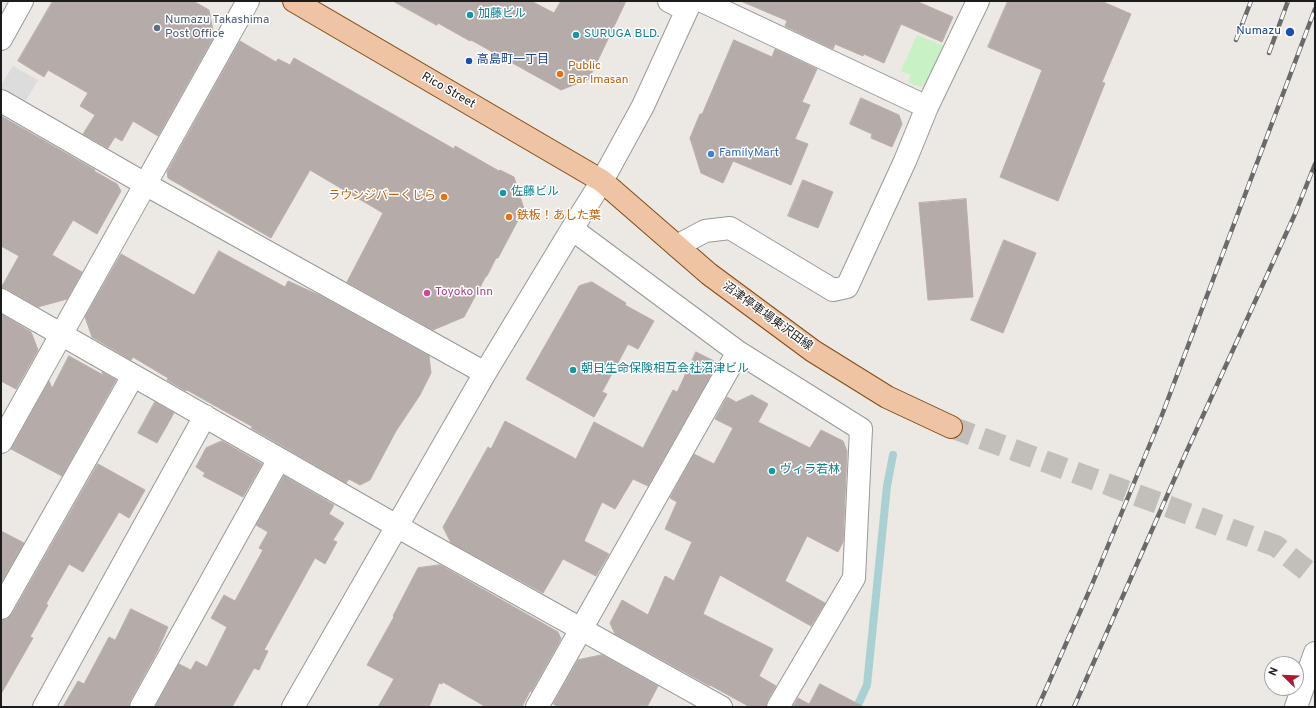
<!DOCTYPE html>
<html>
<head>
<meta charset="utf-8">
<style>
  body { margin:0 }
  #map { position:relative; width:1316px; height:708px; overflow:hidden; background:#ece8e3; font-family:Overpass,sans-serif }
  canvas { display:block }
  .frame { position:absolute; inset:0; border:2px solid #1c1c1c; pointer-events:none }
  .north { position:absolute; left:1264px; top:656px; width:40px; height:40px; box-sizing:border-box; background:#fff; border:1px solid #a4a4a4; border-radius:50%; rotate:293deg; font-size:11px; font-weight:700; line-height:16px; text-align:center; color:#1c1c1c }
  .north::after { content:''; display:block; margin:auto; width:14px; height:18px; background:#af1930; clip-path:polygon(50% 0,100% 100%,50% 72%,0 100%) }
</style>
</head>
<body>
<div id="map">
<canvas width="1316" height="708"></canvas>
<div class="frame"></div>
<div class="north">N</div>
</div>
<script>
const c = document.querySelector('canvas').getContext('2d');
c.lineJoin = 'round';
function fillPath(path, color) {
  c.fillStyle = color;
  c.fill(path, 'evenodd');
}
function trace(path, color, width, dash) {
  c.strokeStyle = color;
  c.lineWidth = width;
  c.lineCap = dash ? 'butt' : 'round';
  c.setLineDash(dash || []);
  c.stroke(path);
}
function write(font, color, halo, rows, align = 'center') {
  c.font = font + ' Overpass,"Noto Sans JP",sans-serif';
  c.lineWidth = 3;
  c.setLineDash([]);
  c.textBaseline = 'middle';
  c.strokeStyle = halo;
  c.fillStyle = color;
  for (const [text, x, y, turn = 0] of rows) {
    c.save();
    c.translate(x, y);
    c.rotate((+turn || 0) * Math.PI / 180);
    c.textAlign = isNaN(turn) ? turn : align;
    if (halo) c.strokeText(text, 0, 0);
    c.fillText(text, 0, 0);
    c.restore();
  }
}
fillPath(new Path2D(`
  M917,35L944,46L928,82L920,87L908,82L911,75L901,71Z`), '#c8f2c5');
fillPath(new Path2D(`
  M13,66L38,80L25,102L1,89V85Z`), '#dcdcdc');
trace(new Path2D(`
  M857,707L867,685L887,486L893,455`), '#a9d1d4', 8);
const building = new Path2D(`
  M53,1H193L209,10L214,36L158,136L133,121L122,141L115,137L108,148L83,134L95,115L80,106L88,93L48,70L44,77L18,61Z
  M393,1H531L554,13L561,1H626L589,79L561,90L471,40L470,41L438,23L437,25Z
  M741,1H916L953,17L942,42L901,24L884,63L864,54L863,56L835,44L833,49L785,26L787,21Z
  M1008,1H1101L1131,14L1102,82L1105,83L1058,201L1000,177L1042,70L988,47Z
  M734,40L772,57L775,49L817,69L802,102L810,105L795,139L808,144L791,185L733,161L723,183L701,173L690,138L700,114H702Z
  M240,41L276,62L278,59L290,65L294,58L454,149L455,146L499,171L500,170L514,177L524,209L498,258H496L487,276H486L464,317L433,330L347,282L383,213L310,170L271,238L168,178L167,172Z
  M861,98L899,115L902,124L892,147L871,138L872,134L850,124Z
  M1,116L95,170L94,171L117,184L121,191L97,234L73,220L52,255L82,272L67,299L38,307L7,289L1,288L19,256L1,246Z
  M803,180L833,192L818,228L788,216Z
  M966,199L973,297L928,300L919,203Z
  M1004,240L1036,253L1003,333L971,320Z
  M219,251L285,287L288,281L321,296L429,356L431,373L420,395L396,431L370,480L360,485L349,479L346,483L251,428L253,427L187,390L186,391L167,380L168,378L133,357L131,360L92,337L85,317L121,254L194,295Z
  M592,282L626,303L625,305L654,321L638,349L628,344L602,392L607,394L594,417L526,379L579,286Z
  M1,314L31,332L38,350L16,389L1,381Z
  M696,352L718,363L648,486L633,479L615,509L602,502L584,541L609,554L596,576L563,559L543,593L451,543L443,527L488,447L491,449L505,421L576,459L594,422L643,448L673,390L677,392Z
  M69,356L103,375L102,372L116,380L62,476L11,449L49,381L52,388Z
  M752,395L768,404L758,422L810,448L821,430L843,441L847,451L843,542L838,552L807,536L785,581L825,603L811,626L720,575L703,614L773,649L759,676L776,686L767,701L766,707H750L710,685V686L615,634L610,623L622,600L648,615L665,576L674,581L692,542L665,529L677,502L670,498L694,454L714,464L733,428L715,419L727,397L736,402Z
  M155,402L174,413L157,443L138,433Z
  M222,441L262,464L243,497L203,476L205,473L196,467L206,448Z
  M98,464L145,490L129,518L119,512L83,572L69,564L46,604L48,605L30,637L33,638L1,694V620L7,619L12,614Z
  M284,476L334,505L329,514L344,523L333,540L337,542L325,564L315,558L264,650L268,651L259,670L254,668L232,707H155L179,664L191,670L196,661L207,667L227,627L211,618L224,595L235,601L263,550L259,548L268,532L256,525Z
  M1,531L24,543L1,583Z
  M440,565L558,632L561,639L531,692L530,691L522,707H486L443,682L442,684L439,683L429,707H378L394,679L367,665L394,617L393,616L418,568Z
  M131,609L168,627L157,652L130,701L129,707H63L78,681L84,684L109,637L115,640Z
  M602,655L658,686L647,707H559L553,704L578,660Z
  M820,684L864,707H793L798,698L809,704Z`);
fillPath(building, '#b5aca9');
trace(building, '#bcada7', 1);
trace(new Path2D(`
  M951,427L1276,546L1315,577`), '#c2bfbb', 22, [22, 11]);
const minor = new Path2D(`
  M669,1L686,10
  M702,1L927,107
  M1,39L22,1
  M1,101L145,184L485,373
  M572,229L738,352L861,429L854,578L778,707
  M677,246L705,231L730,228L833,290L847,287L905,161L927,107L978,1
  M1,300L423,541L721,707
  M1,442L248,1
  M1,608L133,376
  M44,707L205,416
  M141,707L279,459
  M293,707L485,373L572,229L602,181L643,106L691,1
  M537,707L738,352
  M1296,707L1315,653`);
const major = new Path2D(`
  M294,1L602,181L709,274L813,351L887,397L951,427`);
trace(minor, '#999', 24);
trace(major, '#824c12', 24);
trace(minor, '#fff', 22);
trace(major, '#efc4a5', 22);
const rail = new Path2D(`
  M1236,40L1251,1
  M1269,53L1288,1
  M1038,707L1091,587L1162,415L1315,9
  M1074,707L1185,455L1295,214L1315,164`);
trace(rail, '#6a6a6a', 4.5);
trace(rail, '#fff', 3, [9]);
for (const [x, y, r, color] of [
  [470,15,4,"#0f9aa8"],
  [157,28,4,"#5c6f8a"],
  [1290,32,5,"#1a4fb4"],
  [576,35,4,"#0f9aa8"],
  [469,61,4,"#1a4fb4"],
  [560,74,4,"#e8710a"],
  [711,154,4,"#3f7fe0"],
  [503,193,4,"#0f9aa8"],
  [444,197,4,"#e8710a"],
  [509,217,4,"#e8710a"],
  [427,293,4,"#d1479c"],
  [573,370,4,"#0f9aa8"],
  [772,471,4,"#0f9aa8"]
]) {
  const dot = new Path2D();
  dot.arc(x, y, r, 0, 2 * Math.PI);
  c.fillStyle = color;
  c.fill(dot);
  trace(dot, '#fff', 1.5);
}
write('12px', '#0d838f', '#fff', [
  ["加藤ビル",478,15],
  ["SURUGA BLD.",584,35],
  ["佐藤ビル",511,193],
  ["朝日生命保険相互会社沼津ビル",581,370],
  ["ヴィラ若林",780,471]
], 'left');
write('12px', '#4e5e75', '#fff', [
  ["Numazu Takashima",165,21],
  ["Post Office",165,35]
], 'left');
write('12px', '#164399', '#fff', [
  ["Numazu",1281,32],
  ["高島町一丁目",477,61,"left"]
], 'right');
write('12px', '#c56008', '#fff', [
  ["Public",568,67],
  ["Bar Imasan",568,81],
  ["ラウンジバーくじら",436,197,"right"],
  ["鉄板！あした葉",517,217]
], 'left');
write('12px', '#1c1c1c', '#fff', [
  ["Rico Street",448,91,30],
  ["沼津停車場東沢田線",767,317,36]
]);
write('12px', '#366cbe', '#fff', [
  ["FamilyMart",719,154]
], 'left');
write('12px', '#b23c85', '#fff', [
  ["Toyoko Inn",435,293]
], 'left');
</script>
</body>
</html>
